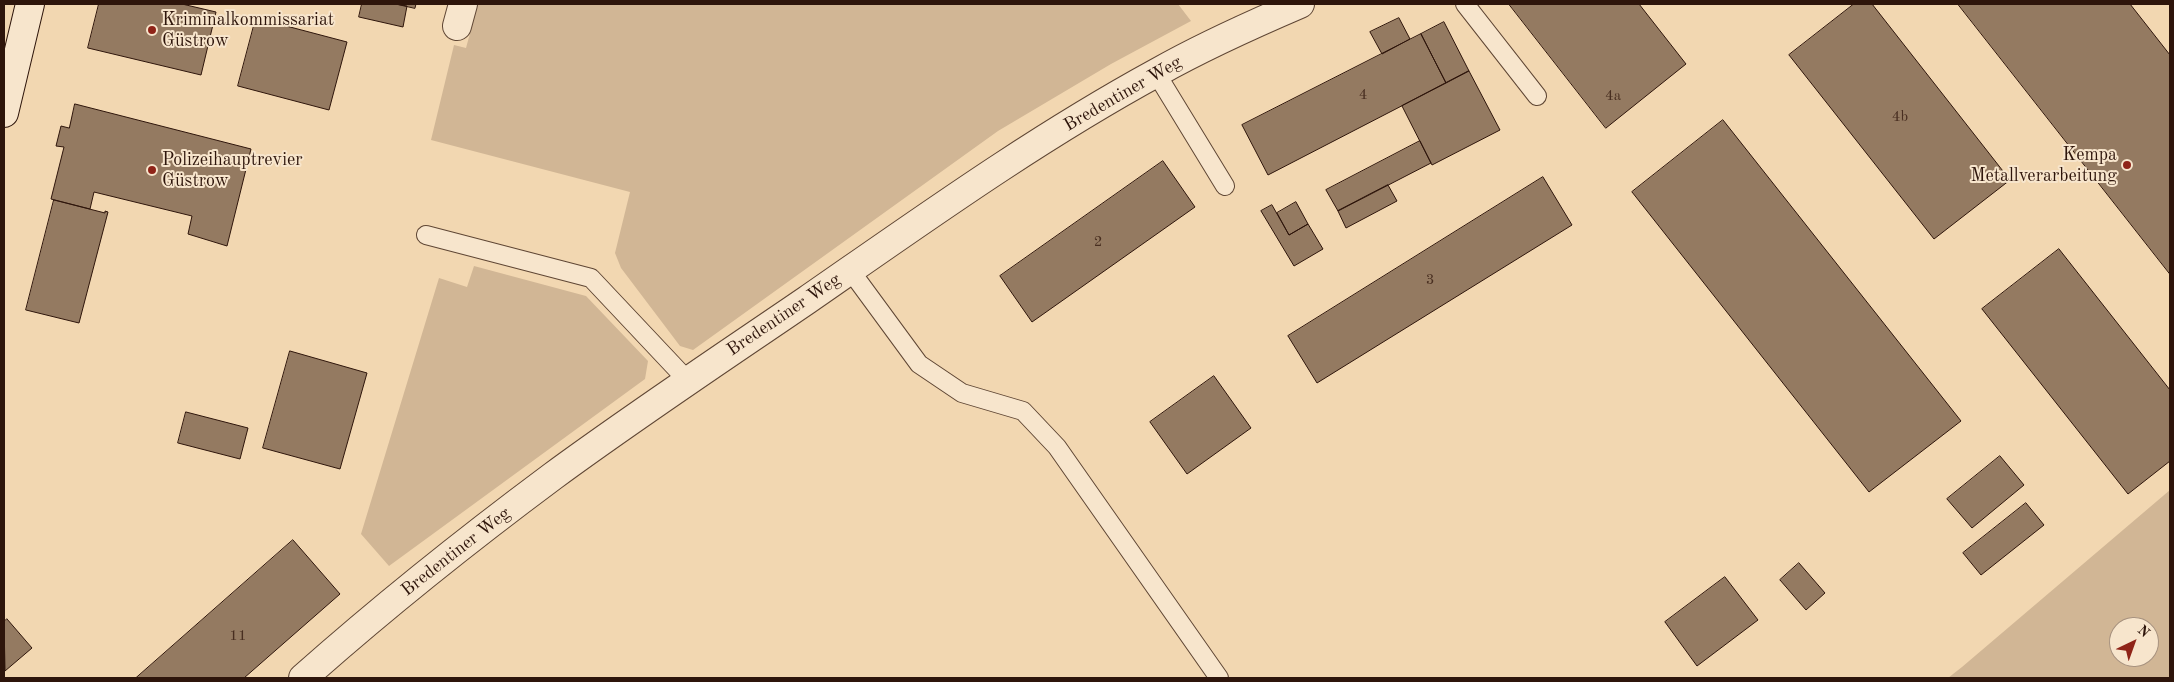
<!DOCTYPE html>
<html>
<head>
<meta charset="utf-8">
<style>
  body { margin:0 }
  #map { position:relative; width:2174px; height:682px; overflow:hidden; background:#f2d7b1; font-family:"Old Standard TT",serif }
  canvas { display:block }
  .frame { position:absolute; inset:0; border:5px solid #2e150b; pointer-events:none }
  .north { position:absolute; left:2109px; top:617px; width:50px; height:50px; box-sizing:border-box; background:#f7e5cc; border:1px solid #a7927f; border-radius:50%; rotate:42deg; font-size:14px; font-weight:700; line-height:20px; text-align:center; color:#2e150b }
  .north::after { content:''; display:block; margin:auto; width:18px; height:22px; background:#8f2418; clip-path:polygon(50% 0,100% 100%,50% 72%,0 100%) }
</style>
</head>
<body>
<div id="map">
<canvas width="2174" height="682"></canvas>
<div class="frame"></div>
<div class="north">N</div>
</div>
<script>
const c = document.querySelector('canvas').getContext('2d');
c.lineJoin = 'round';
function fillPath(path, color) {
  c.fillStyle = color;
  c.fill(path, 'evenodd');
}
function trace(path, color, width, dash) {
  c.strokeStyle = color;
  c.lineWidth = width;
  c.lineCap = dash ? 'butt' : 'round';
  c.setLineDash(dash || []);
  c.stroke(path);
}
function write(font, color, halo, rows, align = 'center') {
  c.font = font + ' "Old Standard TT",serif';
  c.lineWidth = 4;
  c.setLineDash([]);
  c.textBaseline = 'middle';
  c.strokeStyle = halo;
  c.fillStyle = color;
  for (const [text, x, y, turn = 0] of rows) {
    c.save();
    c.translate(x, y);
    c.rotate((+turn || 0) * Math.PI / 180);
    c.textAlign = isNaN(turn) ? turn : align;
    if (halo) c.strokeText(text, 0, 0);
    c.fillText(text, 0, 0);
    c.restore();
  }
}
fillPath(new Path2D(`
  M478,4H1178L1191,21L1111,64L998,131L693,350L680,346L621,268L615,253L630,192L431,140L454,45L466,48Z
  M474,266L586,296L648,361L645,379L389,566L361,534L439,278L467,287Z
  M2170,490V678H1948L1962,667ZM2119,627H2149V657H2119Z`), '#d1b695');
const building = new Path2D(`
  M99,4H182L216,12L201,75L88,48Z
  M362,4H396L407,6L403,27L359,17Z
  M396,4H416L415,8Z
  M1509,4H1639L1686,64L1606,128Z
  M1854,4H1872L2010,180L1934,239L1789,55Z
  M1958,4H2130L2170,55V274Z
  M256,18L347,42L329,110L238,86Z
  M1399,18L1410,39L1382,54L1370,32Z
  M1444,22L1469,71L1446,83L1421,34Z
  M1421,34L1446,83L1268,175L1242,125Z
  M1469,71L1500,130L1432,165L1402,106Z
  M75,104L251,149L227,246L188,234L192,216L94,192L90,209L51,199L64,147L56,146L61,126L69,128Z
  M1723,120L1961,421L1869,492L1632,192Z
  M1420,141L1431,163L1338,211L1326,190Z
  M1163,161L1195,207L1032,322L1000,276Z
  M1543,177L1572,225L1317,383L1288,336Z
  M1388,185L1397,201L1346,228L1338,211Z
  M54,200L105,213V211L108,212L79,323L26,310Z
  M1296,202L1308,224L1289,235L1277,213Z
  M1272,205L1289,235L1308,224L1323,249L1294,266L1261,211Z
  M2059,249L2170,390V461L2128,494L1982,309Z
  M290,351L367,373L340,469L263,448Z
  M1214,376L1251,428L1187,474L1150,422Z
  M186,412L248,428L240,459L178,443Z
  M2000,456L2024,485L1972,528L1947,499Z
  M2026,503L2044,525L1981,575L1963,553Z
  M293,540L340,594L244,678H136Z
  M1799,563L1825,593L1806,610L1780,580Z
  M1725,577L1758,620L1697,666L1665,622Z
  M7,619L32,648L5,671L4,622Z`);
fillPath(building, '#947a61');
trace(building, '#2e150b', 1);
const lane = new Path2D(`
  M1465,4L1537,96
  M1156,73L1225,186
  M426,235L591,278L688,381
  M850,270L919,364L962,393L1023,411L1057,447L1219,678`);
const street = new Path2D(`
  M457,26L463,4
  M303,678C383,607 467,540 553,476C636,415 722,358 807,300C921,221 1035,139 1158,72C1204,46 1251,25 1300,4`);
const secondary = new Path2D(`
  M4,113L30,4`);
trace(lane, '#5f4634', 20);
trace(street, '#5f4634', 30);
trace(secondary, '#2e150b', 30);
trace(lane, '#f7e5cc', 18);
trace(street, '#f7e5cc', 28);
trace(secondary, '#f7e5cc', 28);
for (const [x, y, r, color] of [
  [152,30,5,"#8f2418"],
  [2127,165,5,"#8f2418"],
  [152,170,5,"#8f2418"]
]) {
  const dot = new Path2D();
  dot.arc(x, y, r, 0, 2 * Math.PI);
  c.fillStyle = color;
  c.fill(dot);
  trace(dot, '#f7e5cc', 2);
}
write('15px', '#482e20', null, [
  ["4",1363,95],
  ["4a",1613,96],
  ["4b",1900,117],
  ["2",1098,242],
  ["3",1430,280],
  ["11",238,636]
]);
write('18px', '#2e150b', '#f7e5cc', [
  ["Kriminalkommissariat",162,20],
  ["Güstrow",162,41],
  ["Kempa",2117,155,"right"],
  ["Metallverarbeitung",2117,176,"right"],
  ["Polizeihauptrevier",162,160],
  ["Güstrow",162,181]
], 'left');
write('18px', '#2e150b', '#f7e5cc', [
  ["Bredentiner Weg",1123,94,-30],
  ["Bredentiner Weg",784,315,-34],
  ["Bredentiner Weg",456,552,-38]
]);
</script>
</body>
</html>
